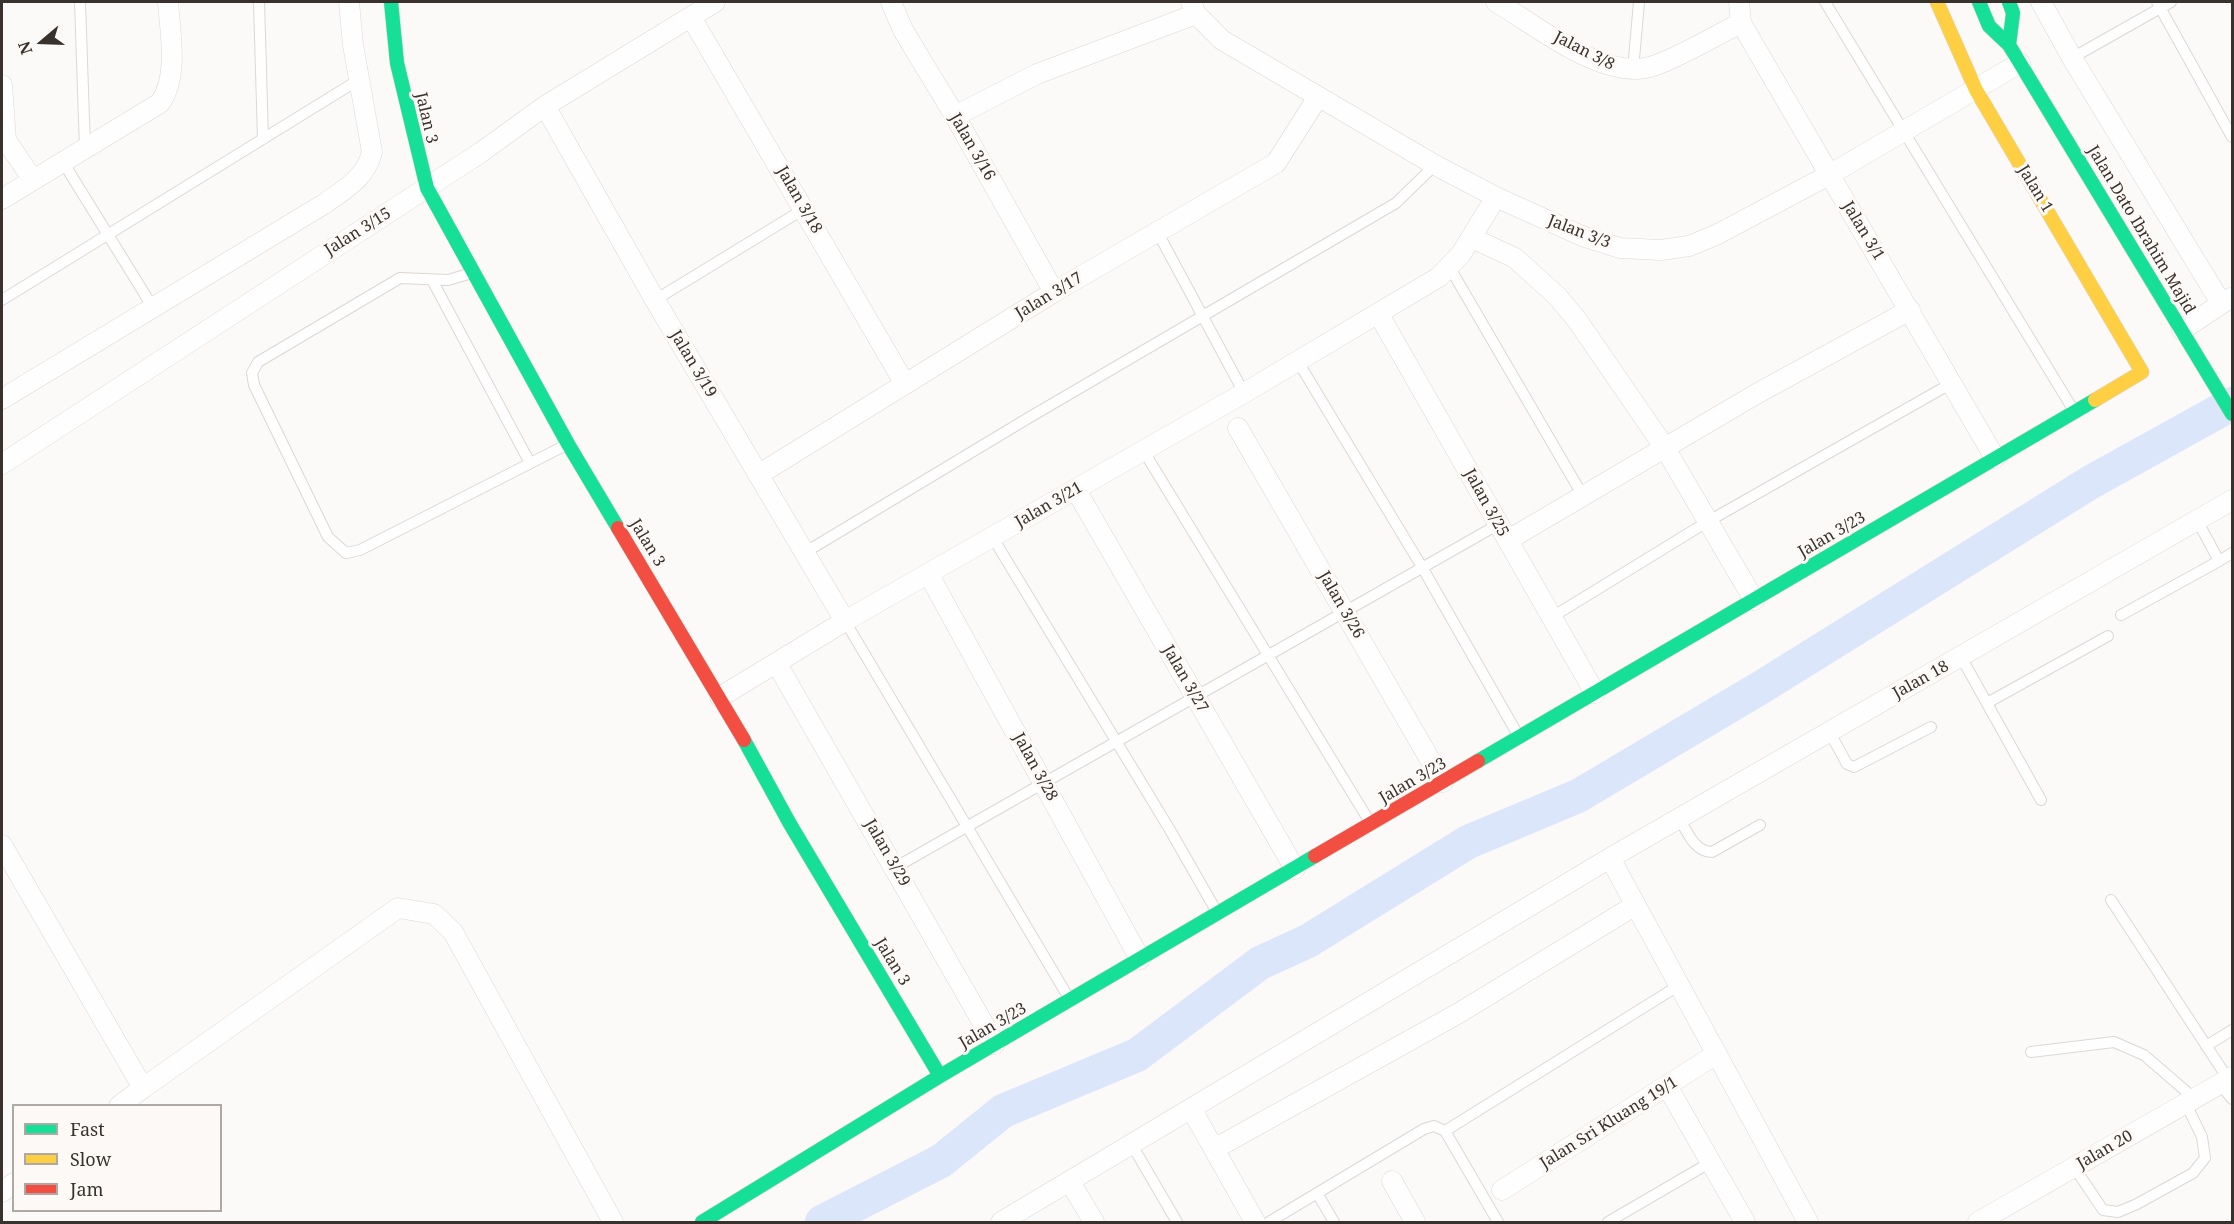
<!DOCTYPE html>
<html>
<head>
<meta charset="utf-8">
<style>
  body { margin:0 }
  #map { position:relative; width:2234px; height:1224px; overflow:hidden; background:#fcfaf8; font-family:"Noto Serif",serif }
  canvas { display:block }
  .frame { position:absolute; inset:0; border:3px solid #39312c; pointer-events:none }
  .legend { position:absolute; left:12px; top:1104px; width:210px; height:108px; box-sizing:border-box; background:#fdf9f7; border:2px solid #afa9a6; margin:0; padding:8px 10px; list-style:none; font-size:18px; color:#39312c }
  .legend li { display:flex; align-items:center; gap:12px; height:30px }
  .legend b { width:30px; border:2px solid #afa9a6 }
  .north { position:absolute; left:12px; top:12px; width:60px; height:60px; -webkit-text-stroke:4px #fdf9f7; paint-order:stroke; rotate:251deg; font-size:16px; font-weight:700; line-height:24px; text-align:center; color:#39312c }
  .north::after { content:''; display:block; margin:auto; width:21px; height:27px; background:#39312c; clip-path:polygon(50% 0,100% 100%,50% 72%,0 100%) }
</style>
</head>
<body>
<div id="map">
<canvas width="2234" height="1224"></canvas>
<div class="frame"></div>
<ul class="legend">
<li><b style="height:8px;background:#16e098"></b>Fast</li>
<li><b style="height:8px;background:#ffcf43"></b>Slow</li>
<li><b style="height:8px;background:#f24e42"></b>Jam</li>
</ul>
<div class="north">N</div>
</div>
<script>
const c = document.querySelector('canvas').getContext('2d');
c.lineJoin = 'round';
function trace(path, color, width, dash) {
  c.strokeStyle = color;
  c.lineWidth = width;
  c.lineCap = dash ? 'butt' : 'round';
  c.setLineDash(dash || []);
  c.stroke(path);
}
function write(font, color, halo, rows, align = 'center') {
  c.font = font + ' "Noto Serif",serif';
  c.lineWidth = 6;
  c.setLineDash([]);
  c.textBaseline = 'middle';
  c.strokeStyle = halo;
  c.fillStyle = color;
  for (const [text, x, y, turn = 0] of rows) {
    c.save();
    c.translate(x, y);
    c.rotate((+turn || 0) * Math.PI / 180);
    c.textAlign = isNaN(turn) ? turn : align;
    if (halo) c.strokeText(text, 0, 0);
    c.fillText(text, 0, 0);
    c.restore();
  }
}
trace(new Path2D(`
  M822,1222L941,1161L1003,1111L1137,1055L1260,963L1308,941L1468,842L1578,796L1760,688L2091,482L2232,404`), '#dce6fb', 34);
const lane = new Path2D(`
  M80,2L85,149
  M259,2L263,139
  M1825,2L2074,411
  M2157,2L2232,137
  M2072,58L2171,2
  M1633,70L1639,2
  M63,162L152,306
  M1158,233L1244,393
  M1450,268L1583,496
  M472,273L448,280L400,278L258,362L252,373L254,385L328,537L346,553L360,550L568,444
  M432,280L530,463
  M2,300L360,79
  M655,300L804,209
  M1297,360L1422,567L1518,735
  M1143,450L1371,824
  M993,538L1170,830L1218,914
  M804,553L1030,417L1396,203L1435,165
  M2219,561L2232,553
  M2121,615L2219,561L2197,520
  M1552,617L1707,522L1952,383
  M845,621L1070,1000
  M1961,657L2041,800
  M1987,703L2108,636
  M1829,731L1847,764L1854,767L1931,727
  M1679,818C1687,832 1695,852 1712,852L1760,825
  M896,867L1499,524
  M2111,900L2228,1079
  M2206,1046L2232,1030
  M2031,1052L2114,1042L2144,1055L2195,1099
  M2220,1084L2232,1099
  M1445,1131L1678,986
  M1132,1145L1177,1222
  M2074,1167L2103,1210L2118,1212L2137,1204L2193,1173L2205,1158L2202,1137L2186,1104
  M1317,1193L1334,1222
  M1269,1222L1424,1129L1434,1126L1445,1131L1498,1222
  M1608,1222L1711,1162`);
const street = new Path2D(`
  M891,2L903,30L955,116L1054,292
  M1191,2L1196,14L1222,40L1435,165L1496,197L1582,236L1620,248L1661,250L1689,246L1716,235L1829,175L2020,63
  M1496,2C1536,25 1602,80 1650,67C1675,60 1716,35 1741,23
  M1739,2L1741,23L1995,458
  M2041,2L2072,58L2221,303
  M691,17L905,384
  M2,85L6,140L33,180
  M545,106L655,300L845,621
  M955,116L1037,74L1196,14
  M2,199L160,103C179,76 170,33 168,2
  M1472,238L1515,258L1557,296L1577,320L1665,448L1754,600
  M1378,313L1595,693
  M2182,330L2230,298
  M2,399L324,204C345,189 366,178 372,152L353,45L349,2
  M1238,428L1443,782
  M2,464L480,153L545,106L715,2
  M758,475L1054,292L1276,163L1318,97
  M1076,490L1295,869
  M1508,540L1758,393L1910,310
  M929,575L1140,959
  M777,664L995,1044
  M720,697L845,621L1244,393L1439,277L1461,254L1496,197
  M2,845L143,1088L119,1106
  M1610,858L1808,1222
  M1667,1086L1745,1222
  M143,1088L398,908L434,914L453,932L613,1222
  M1192,1110L1255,1222
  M1214,1149L1459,1013L1634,906
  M1392,1181L1415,1222
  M1070,1182L1094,1222
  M1502,1190L1715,1055
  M2,1192L14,1183
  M1001,1222L1610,858L2232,500
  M1978,1222L2232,1077`);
const fast = new Path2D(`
  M391,2L397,63L427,188L568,444L618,528
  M1979,2L1989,26L2009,45L2232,414
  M2009,2L2013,13L2009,45
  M744,740L790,824L940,1076
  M1478,761L2095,400
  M702,1222L940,1076L1315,856`);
const slow = new Path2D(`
  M1937,2L1976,90L2142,372L2095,400`);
const jam = new Path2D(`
  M618,528L744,740
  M1315,856L1478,761`);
trace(lane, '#dcd7d3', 12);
trace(street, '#dcd7d3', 21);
trace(fast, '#dcd7d3', 15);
trace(slow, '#dcd7d3', 15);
trace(jam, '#dcd7d3', 15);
trace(lane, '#fffefe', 10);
trace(street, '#fffefe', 20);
trace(fast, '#16e098', 14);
trace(slow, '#ffcf43', 14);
trace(jam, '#f24e42', 14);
write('16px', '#39312c', '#fdf9f7', [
  ["Jalan 3/8",1584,51,27],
  ["Jalan 3",426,118,77],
  ["Jalan 3/16",972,147,60],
  ["Jalan 1",2035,189,59],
  ["Jalan 3/18",799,200,60],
  ["Jalan Dato Ibrahim Majid",2141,230,59],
  ["Jalan 3/1",1863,231,59],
  ["Jalan 3/15",358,232,-32],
  ["Jalan 3/3",1579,232,21],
  ["Jalan 3/17",1049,296,-31],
  ["Jalan 3/19",693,364,59],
  ["Jalan 3/25",1486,503,61],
  ["Jalan 3/21",1049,505,-30],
  ["Jalan 3/23",1832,535,-30],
  ["Jalan 3",647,543,59],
  ["Jalan 3/26",1341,605,60],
  ["Jalan 3/27",1185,679,60],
  ["Jalan 18",1921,680,-29],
  ["Jalan 3/28",1035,767,61],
  ["Jalan 3/23",1413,781,-30],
  ["Jalan 3/29",887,853,60],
  ["Jalan 3",892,962,59],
  ["Jalan 3/23",993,1026,-30],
  ["Jalan Sri Kluang 19/1",1609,1123,-32],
  ["Jalan 20",2105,1150,-30]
]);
</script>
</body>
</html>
